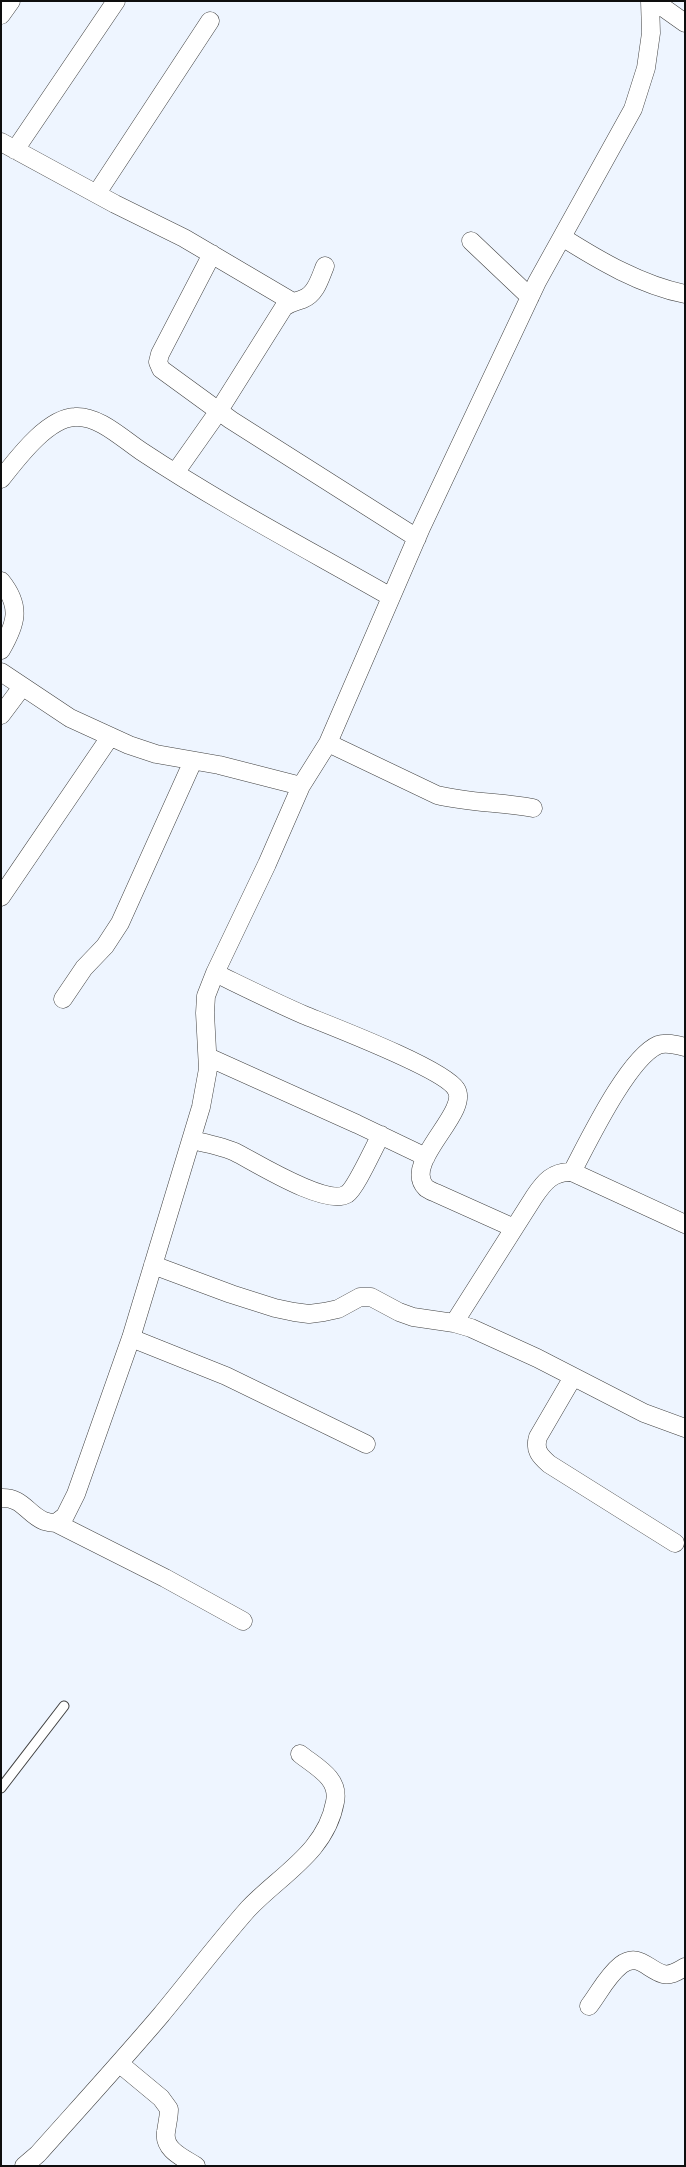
<!DOCTYPE html>
<html>
<head>
<meta charset="utf-8">
<style>
  body { margin:0 }
  #map { position:relative; width:686px; height:2167px; overflow:hidden; background:#eef5ff; font-family:"Zilla Slab",serif }
  canvas { display:block }
  .frame { position:absolute; inset:0; border:2px solid #0e0e0e; pointer-events:none }
</style>
</head>
<body>
<div id="map">
<canvas width="686" height="2167"></canvas>
<div class="frame"></div>
</div>
<script>
const c = document.querySelector('canvas').getContext('2d');
c.lineJoin = 'round';
function trace(path, color, width, dash) {
  c.strokeStyle = color;
  c.lineWidth = width;
  c.lineCap = dash ? 'butt' : 'round';
  c.setLineDash(dash || []);
  c.stroke(path);
}
const service = new Path2D(`
  M1,1788L64,1706`);
const minor = new Path2D(`
  M654,1L685,23
  M1,15L11,1
  M1,142L115,204L184,238L291,301
  M15,150L116,1
  M97,193L210,21
  M562,237C600,261 641,285 685,294
  M471,241L530,297
  M212,254L160,354L158,362L161,369L231,420L417,538
  M175,473L218,412L284,307C291,302 295,302 303,299C316,294 320,278 325,266
  M1,479C17,459 47,418 75,417C98,415 123,439 141,451C221,504 307,549 391,597
  M1,581C22,607 16,624 1,650
  M1,672L70,718L129,745L156,754L219,765L301,786
  M1,715L22,687
  M328,743L437,795C469,803 501,802 533,808
  M1,897L110,737
  M215,973C244,987 274,1002 304,1015C331,1026 444,1069 456,1089C471,1112 401,1163 426,1188C429,1190 433,1192 436,1193L514,1228
  M63,999L84,968L105,946L120,923L193,761
  M208,1057L357,1124L426,1157
  M191,1140C206,1143 221,1146 235,1152C255,1162 326,1207 347,1194C356,1188 374,1147 381,1135
  M572,1172C588,1142 628,1058 658,1045C666,1042 677,1045 685,1047
  M153,1265L231,1294L275,1308L294,1312L309,1314L324,1312L338,1309L360,1297H371L399,1312L413,1317L454,1323L471,1328L537,1358L644,1413L685,1428
  M454,1323L534,1197C544,1182 553,1171 572,1172L685,1224
  M131,1338L226,1376L366,1444
  M573,1377L538,1437C534,1450 540,1456 549,1464L675,1543
  M1,1498C23,1497 27,1514 44,1521C47,1522 52,1523 56,1523L65,1516L76,1494L131,1338L201,1107L208,1069L205,1013L206,996L215,973L267,864L301,786L328,743L421,528L537,282L633,109L646,68L651,33L650,1
  M56,1523L165,1578L243,1621
  M589,2006C599,1993 607,1976 621,1965C638,1952 647,1969 663,1974C671,1976 678,1971 685,1967
  M120,2064L161,2098L169,2109C169,2117 167,2124 166,2132C163,2150 184,2158 196,2166
  M24,2166L38,2154C79,2108 121,2062 161,2015C190,1980 218,1943 248,1909C280,1875 326,1852 335,1802C340,1778 316,1767 300,1754`);
trace(service, '#414141', 11);
trace(minor, '#414141', 19);
trace(service, '#fff', 9);
trace(minor, '#fff', 18);
</script>
</body>
</html>
